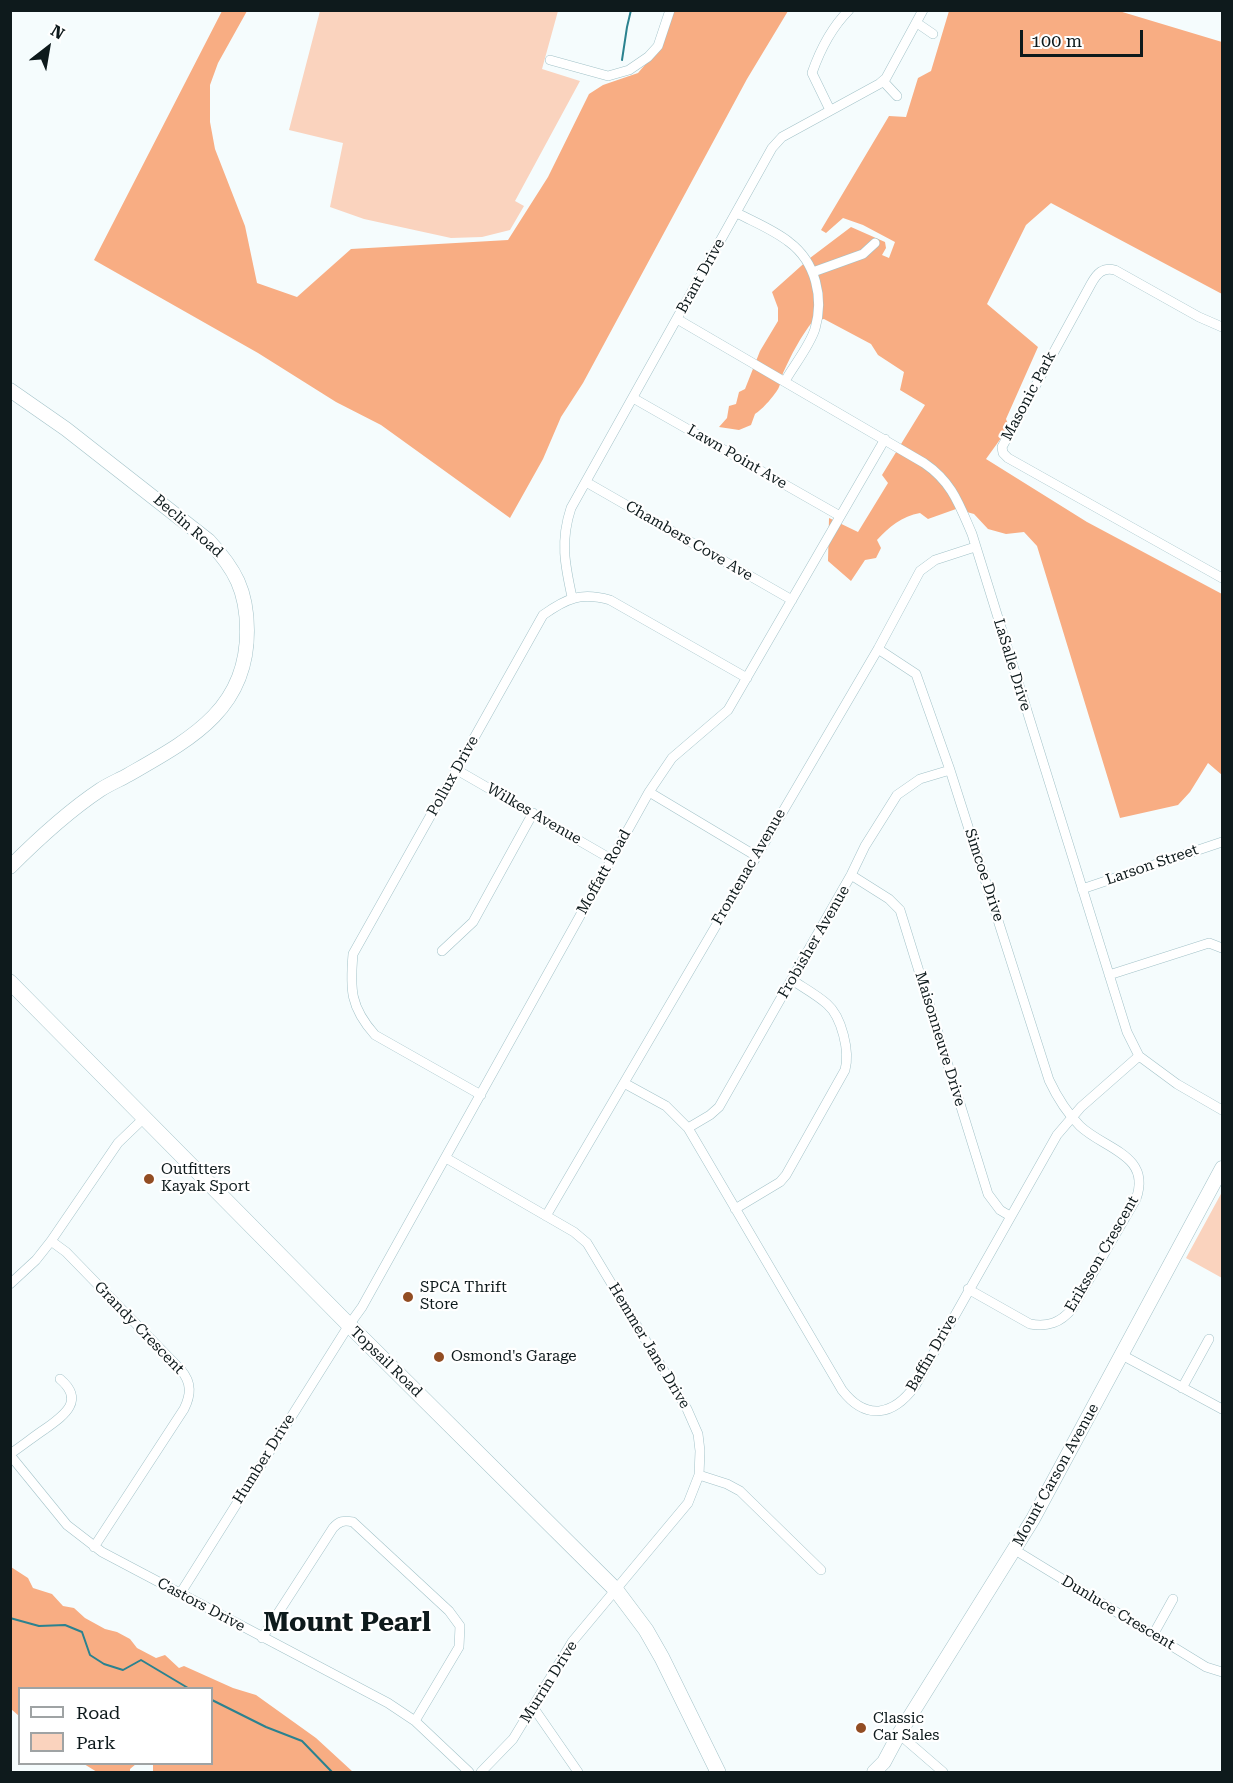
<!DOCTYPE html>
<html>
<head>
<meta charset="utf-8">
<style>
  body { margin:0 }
  #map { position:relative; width:1233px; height:1783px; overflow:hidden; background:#f5fcfd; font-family:"Roboto Serif",serif }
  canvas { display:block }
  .frame { position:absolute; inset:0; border:12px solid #0e1a1c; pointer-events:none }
  .legend { position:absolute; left:18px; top:1687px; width:195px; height:78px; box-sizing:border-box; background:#fff; border:2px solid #9fa3a4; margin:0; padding:8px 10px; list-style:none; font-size:18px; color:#0e1a1c }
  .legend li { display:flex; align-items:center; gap:12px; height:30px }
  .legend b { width:30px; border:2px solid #9fa3a4 }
  .north { position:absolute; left:18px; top:18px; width:60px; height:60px; -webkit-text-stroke:4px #fff; paint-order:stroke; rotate:31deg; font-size:16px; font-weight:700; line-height:24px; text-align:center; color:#0e1a1c }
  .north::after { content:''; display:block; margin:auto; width:21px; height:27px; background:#0e1a1c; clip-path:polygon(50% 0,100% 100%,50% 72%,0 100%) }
  .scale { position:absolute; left:1020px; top:30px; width:123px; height:27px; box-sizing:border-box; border:3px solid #0e1a1c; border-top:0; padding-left:8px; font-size:18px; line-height:21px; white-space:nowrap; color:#0e1a1c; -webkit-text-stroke:4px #fff; paint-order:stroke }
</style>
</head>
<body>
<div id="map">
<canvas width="1233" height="1783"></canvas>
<div class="frame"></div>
<ul class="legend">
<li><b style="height:8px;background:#fff"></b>Road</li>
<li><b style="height:16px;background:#fad3be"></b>Park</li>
</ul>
<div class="north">N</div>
<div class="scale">100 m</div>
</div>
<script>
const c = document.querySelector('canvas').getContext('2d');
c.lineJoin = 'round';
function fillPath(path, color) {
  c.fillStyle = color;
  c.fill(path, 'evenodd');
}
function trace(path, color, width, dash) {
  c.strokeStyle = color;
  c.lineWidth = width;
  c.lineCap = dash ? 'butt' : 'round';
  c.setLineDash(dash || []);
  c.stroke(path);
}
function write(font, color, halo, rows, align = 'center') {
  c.font = font + ' "Roboto Serif",serif';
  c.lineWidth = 4.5;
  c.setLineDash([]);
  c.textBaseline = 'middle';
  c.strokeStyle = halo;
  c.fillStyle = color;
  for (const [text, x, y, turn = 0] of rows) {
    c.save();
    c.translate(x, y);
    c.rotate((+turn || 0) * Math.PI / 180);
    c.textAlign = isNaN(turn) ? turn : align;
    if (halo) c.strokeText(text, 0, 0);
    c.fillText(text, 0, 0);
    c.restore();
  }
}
fillPath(new Path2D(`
  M320,11H558L542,69L580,81L515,201L524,206L510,230L482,237L451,238L364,219L330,207L343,143L289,130Z
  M1222,1192V1278L1186,1258Z`), '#fad3be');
fillPath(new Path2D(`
  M222,11H247L218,63L210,85V122L215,149L245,226L257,283L297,297L351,249L508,240L548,177L589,94L603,85L638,73L662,45L674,11H788L747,79L583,383L561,417L543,459L510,518L381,425L336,402L258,353L94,260Z
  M949,11H1119L1222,42V294L1051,203L1026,225L987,304L1038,347L1006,419L1009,427L986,459L1087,522L1222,594V775L1208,763L1190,792L1178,805L1120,818L1037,546L1024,532L1006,534L988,529L974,514L956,509L928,519L920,513C902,516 889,527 877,540L881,548L876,558L865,560L851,581L828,561L829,518L858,532L888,483L882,475L925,405L900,390L904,372L878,355L871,344L824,319L813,321C801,336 791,355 783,373C781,378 781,383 779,387C776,394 762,410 755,414L751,425L739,430L719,427L727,418L729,406L736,404L739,392L745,389L760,351L778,321V308L772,292L810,258L851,227L885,242L886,248L882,255L889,258L895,242L863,225L843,218L826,233L821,230L889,116L906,117L918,78L931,71Z
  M11,1567L28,1578L33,1588L52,1594L63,1606L74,1608L85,1618L105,1629L117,1632L130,1639L137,1648L156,1658L165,1655L179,1668L184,1666L233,1688L256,1695L316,1738L353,1772H153V1764H212V1688H20L19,1716L11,1709Z
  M84,1764H136L130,1769V1772H97Z`), '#f8ad83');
trace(new Path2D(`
  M622,60L627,27L631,10
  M10,1618L39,1626L65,1625L82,1632L90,1655L104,1664L123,1670L141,1660L188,1688
  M212,1700L266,1727L302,1741L332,1772`), '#2b828f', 2);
const street = new Path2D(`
  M917,23L933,34
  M550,60L608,76L629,70L648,57L658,46L670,10
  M883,81L897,96
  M830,110L812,73C820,50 831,28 849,10
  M737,213C754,222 774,230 789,242C816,262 824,298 815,329C809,347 794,365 785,381
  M813,272L863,254L875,243
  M677,319L924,463C952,482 959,504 972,534L1127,1032L1139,1056L1177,1084L1222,1110
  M1222,327L1199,317L1115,270C1103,267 1097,273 1091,284L1002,447L1003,453L1008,458L1222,578
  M633,398L840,516
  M586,482L792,600
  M572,597C565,565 560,541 571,508L772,148L782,137L879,84L886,78L923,10
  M878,649L916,674L950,770L1049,1080C1057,1097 1067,1113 1080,1126C1104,1149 1152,1155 1136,1199L1072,1309C1060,1323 1048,1327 1030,1324L968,1289
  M457,770L611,859
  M649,792L756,856
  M851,875L889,899L900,910L988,1194L1000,1210L1010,1216
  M1082,889L1222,842
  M442,951L473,922L533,813
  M1109,975L1209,943L1222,948
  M624,1083L666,1106L688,1128L842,1390C866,1421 893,1416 915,1386L1057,1135L1081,1107L1139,1056
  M481,1095L375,1035C350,1007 350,989 353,954L543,615C567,598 581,592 610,600L747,678
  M688,1128L710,1115L719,1107L851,875L865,846L897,795L920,779L950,770
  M446,1158L574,1232L587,1243L687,1409L698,1434L700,1451L699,1475L688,1503L572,1642L513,1739L481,1772
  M735,1209L780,1182L786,1175L845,1070C850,1052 842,1017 827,1004C817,995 804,988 792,980
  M546,1216L878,649L920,571L935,560L975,547
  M51,1241L66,1252L181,1370C192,1383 191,1395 184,1409L94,1547
  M10,1284L36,1260L51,1241L118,1143L144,1118
  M1122,1355L1222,1409
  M1182,1388L1209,1339
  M10,1454C22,1446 33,1437 45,1429C63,1416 86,1401 60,1379
  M10,1455L67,1525L102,1552L388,1703L415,1721L469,1772
  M699,1475L727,1484L740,1491L821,1570
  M1015,1550L1206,1667L1222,1672
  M180,1594L349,1325L362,1307L649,792L672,758L728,710L885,439
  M1153,1635L1173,1599
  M262,1638L333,1528C339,1521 344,1520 353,1522L449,1611L460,1626L459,1647L415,1721
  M533,1707L578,1772
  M899,1734L943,1772`);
const secondary = new Path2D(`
  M10,390L66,429L209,541C235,569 247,591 247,630C248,710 189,740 128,775C119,780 109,784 100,790C67,812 38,839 10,867
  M874,1772L884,1762L899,1734L1033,1519L1222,1168`);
const primary = new Path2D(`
  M10,982L349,1325L616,1590L646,1630L662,1658L718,1772`);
trace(street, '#a2c2c8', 10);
trace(secondary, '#a2c2c8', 15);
trace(primary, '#a2c2c8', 16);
trace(street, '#fff', 9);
trace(secondary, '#fff', 14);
trace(primary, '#fff', 15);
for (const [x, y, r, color] of [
  [149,1179,6,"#924d23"],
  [408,1297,6,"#924d23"],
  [439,1357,6,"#924d23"],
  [861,1728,6,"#924d23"]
]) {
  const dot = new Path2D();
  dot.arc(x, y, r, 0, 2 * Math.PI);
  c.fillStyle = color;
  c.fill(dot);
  trace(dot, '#fff', 2);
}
write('15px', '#0e1a1c', '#fff', [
  ["Brant Drive",701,276,-61],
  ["Masonic Park",1029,396,-62],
  ["Lawn Point Ave",737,457,30],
  ["Beclin Road",188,526,41],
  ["Chambers Cove Ave",689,541,30],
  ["LaSalle Drive",1012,665,73],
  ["Pollux Drive",453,776,-61],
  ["Wilkes Avenue",534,814,30],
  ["Larson Street",1152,865,-19],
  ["Frontenac Avenue",749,867,-60],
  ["Moffatt Road",604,872,-61],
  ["Simcoe Drive",984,875,72],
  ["Frobisher Avenue",814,942,-60],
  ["Maisonneuve Drive",940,1039,73],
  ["Eriksson Crescent",1102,1254,-60],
  ["Grandy Crescent",139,1328,46],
  ["Hemmer Jane Drive",649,1346,59],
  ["Baffin Drive",932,1353,-60],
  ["Topsail Road",386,1362,44],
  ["Humber Drive",264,1459,-58],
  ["Mount Carson Avenue",1056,1475,-61],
  ["Castors Drive",201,1605,28],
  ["Dunluce Crescent",1118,1613,31],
  ["Murrin Drive",549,1682,-58]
]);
write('15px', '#0e1a1c', '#fff', [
  ["Outfitters",161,1170],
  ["Kayak Sport",161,1187],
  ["SPCA Thrift",420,1288],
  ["Store",420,1305],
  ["Osmond's Garage",451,1357],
  ["Classic",873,1719],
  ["Car Sales",873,1736]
], 'left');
write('bold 27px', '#0e1a1c', '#fff', [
  ["Mount Pearl",347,1623]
]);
</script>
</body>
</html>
